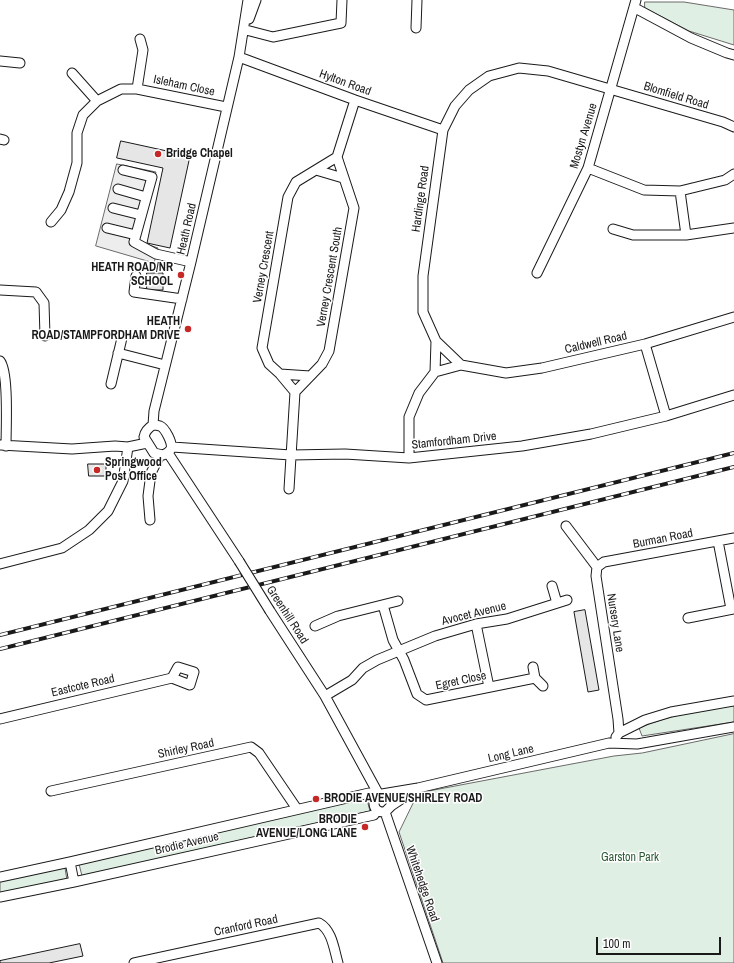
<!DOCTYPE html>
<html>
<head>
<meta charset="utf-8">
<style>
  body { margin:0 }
  #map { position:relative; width:734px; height:963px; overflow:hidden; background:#fff; font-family:"Archivo Narrow",sans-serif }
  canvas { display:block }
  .scale { position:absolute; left:596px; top:937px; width:125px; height:18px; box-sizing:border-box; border:2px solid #1a1a1a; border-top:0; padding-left:5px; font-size:12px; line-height:14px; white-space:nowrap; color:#1a1a1a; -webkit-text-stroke:3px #fff; paint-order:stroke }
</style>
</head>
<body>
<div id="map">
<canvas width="734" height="963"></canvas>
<div class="scale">100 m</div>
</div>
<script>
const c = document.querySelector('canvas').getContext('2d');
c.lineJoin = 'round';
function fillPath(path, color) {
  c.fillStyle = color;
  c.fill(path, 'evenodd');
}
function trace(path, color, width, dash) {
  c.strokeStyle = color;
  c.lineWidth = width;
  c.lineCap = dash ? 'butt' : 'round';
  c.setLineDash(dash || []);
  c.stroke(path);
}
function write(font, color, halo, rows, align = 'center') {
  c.font = font + ' "Archivo Narrow",sans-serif';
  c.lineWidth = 3;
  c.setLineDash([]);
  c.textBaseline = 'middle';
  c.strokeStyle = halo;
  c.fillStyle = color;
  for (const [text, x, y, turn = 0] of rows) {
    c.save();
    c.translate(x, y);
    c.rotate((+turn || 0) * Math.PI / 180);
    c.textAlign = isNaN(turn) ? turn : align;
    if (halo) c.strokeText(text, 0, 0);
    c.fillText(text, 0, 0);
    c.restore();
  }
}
const green = new Path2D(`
  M645,2H684L734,10V45L689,31L645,8Z
  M734,705V722L642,736L639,728C669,715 702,710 734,705Z
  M734,734V963H443L399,832L418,793L614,756L642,753Z
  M366,796L370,811L82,876L79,864Z
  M65,868L67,880L0,893V881Z`);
fillPath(green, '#e0efe3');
trace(green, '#6a6a6a', 1);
const parking = new Path2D(`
  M117,164L156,172L138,241L158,248L154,263L96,246Z`);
fillPath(parking, '#ededed');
trace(parking, '#6a6a6a', 1);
const building = new Path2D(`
  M121,141L190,156L170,248L147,243L163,168L117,158Z
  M147,273H163V290H147Z
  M88,464H106V476H89Z
  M585,610L599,690L588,692L574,612Z
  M80,944L83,956L49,963H0V961Z`);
fillPath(building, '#e6e6e6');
trace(building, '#1a1a1a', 1);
const minor = new Path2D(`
  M635,8L691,38L727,53L734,55
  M249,19L256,0
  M416,28L417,0
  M246,30L273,37L341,23L342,0
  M239,57L355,100L443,130
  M0,61L20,63
  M72,73L97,101
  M137,89L143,50L140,39
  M0,139L4,140
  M588,168L644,190L680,191L725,180L734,174
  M123,170L152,177L134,242L156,254L191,262
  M316,170L343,178
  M118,189L146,197
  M680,191L686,235
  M113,208L141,215
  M51,222L61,210L69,192L77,163V133L83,115L97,101L121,89H137L226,107
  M107,228L136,235
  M613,229L633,235H686L734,228
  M537,273L588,168L636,0
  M136,276L134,292L182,299
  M0,290L36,292L44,303L45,336
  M436,341L461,365L506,373L542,368L645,344L734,317
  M645,344L666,416
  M118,353L165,365
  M0,361C9,372 6,429 6,446
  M435,372L461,365
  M280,374L310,376
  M111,384L122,338
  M295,392L322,364L329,351L354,208L337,157
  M153,425L154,411L191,262L239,57L248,0
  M153,425C156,425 157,425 160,426C165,428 173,443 171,449C169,452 166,454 163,455L154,453L144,437C145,431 148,428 153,425Z
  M0,445L72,449L115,446L128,447L147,443
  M172,447L291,455L345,454L409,458L522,446L591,434L666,416L734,395
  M168,453L239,561
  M409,458V417L419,393L435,372L436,341L423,312V276L443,130L455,106L469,90L489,76L519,68L548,71L723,122L734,127
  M289,489L295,392L280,374L269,364L262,348L288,197L296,182L337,157L355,100
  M150,520L148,496L151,473L160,455
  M566,526L597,567L596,576L618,719L619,733
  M718,541L731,609
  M0,564L62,548L89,530L108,511L123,481L128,447
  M597,567L604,562L734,538
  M552,586L557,603
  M383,605L393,640L404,660L417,694L426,700L535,678
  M270,611L325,696L379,795
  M688,618L734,609
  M476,624L489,687
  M315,626L338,616L398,601
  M533,667L535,678L543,686
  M325,696L352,680L363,668L377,660L435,636L476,624L507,619L567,600
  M0,719L172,678L190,685L194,672L178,667L172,678
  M616,737L619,733L645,720L671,712L734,701
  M51,791L251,747L259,753L297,809
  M385,794C390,796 392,800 391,806L385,812C372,813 370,798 382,794L418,788L609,743L637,744L734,727
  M391,806L415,790
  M385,812L437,963
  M70,862L74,882
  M0,877L70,862L369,793L376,796
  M0,897L74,882L374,815L377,810
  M134,963L319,923C332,930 334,949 338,963`);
trace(minor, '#1a1a1a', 11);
trace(minor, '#fff', 9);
const rail = new Path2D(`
  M0,635L734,453
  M0,649L734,467`);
trace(rail, '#1a1a1a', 4);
trace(rail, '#fff', 2.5, [8]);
const minorBridge = new Path2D(`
  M239,561L270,611`);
trace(minorBridge, '#1a1a1a', 11, []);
trace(minorBridge, '#fff', 9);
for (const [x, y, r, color] of [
  [158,154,4,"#c62828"],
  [181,275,4,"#c62828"],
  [188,329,4,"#c62828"],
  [97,470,4,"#c62828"],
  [316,799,4,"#c62828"],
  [365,827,4,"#c62828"]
]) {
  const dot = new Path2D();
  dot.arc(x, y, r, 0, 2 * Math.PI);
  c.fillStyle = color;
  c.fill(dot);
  trace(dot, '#fff', 1.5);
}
write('12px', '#1a1a1a', '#fff', [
  ["Hylton Road",345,83,20],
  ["Isleham Close",184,86,12],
  ["Blomfield Road",676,96,17],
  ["Mostyn Avenue",584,136,-73],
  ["Hardinge Road",421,199,-82],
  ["Heath Road",187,229,-77],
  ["Verney Crescent",264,267,-80],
  ["Verney Crescent South",330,277,-80],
  ["Caldwell Road",596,343,-13],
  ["Stamfordham Drive",454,441,-6],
  ["Burman Road",663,539,-11],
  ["Avocet Avenue",474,614,-14],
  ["Greenhill Road",287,615,57],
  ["Nursery Lane",615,623,81],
  ["Egret Close",461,681,-12],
  ["Eastcote Road",83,686,-13],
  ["Shirley Road",186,749,-12],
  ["Long Lane",511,754,-13],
  ["Brodie Avenue",187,844,-13],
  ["Whitehedge Road",422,884,71],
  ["Cranford Road",246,926,-12]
]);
write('bold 12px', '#1a1a1a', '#fff', [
  ["Bridge Chapel",166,154],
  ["HEATH ROAD/NR",173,268,"right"],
  ["SCHOOL",173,282,"right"],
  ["HEATH",180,322,"right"],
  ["ROAD/STAMPFORDHAM DRIVE",180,336,"right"],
  ["Springwood",105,463],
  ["Post Office",105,477],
  ["BRODIE AVENUE/SHIRLEY ROAD",324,799],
  ["BRODIE",357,820,"right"],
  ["AVENUE/LONG LANE",357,834,"right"]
], 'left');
write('12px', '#2b5a34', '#fff', [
  ["Garston Park",630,858]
]);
</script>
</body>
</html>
